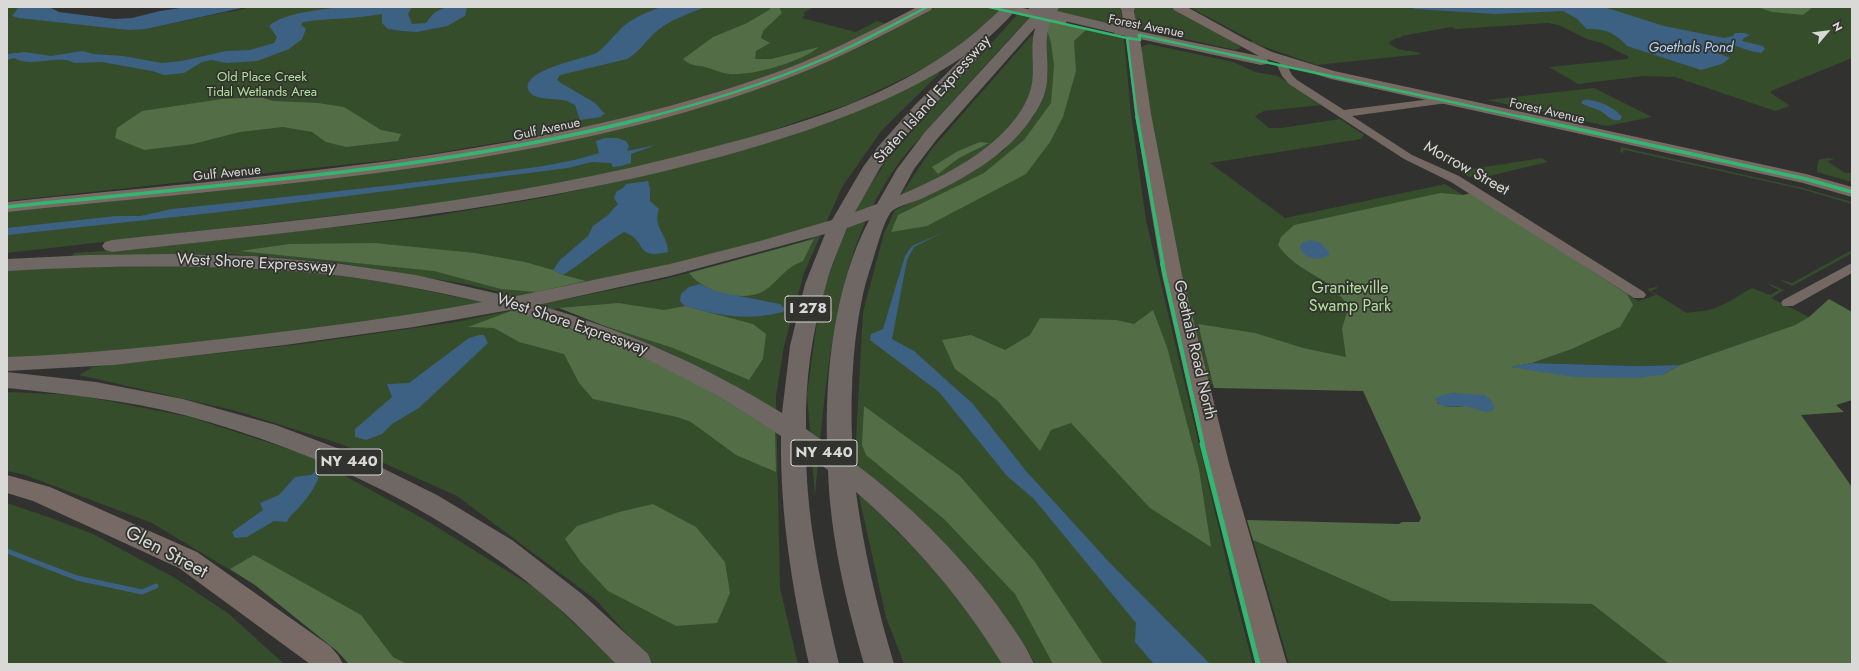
<!DOCTYPE html>
<html>
<head>
<meta charset="utf-8">
<style>
  body { margin:0 }
  #map { position:relative; width:1859px; height:671px; overflow:hidden; background:#313130; font-family:Jost,sans-serif }
  canvas { display:block }
  .frame { position:absolute; inset:0; border:8px solid #d9d9d8; pointer-events:none }
  .north { position:absolute; left:1807px; top:12px; width:40px; height:40px; -webkit-text-stroke:3px #32322f; paint-order:stroke; rotate:62deg; font-size:11px; font-weight:700; line-height:16px; text-align:center; color:#d9d9d8 }
  .north::after { content:''; display:block; margin:auto; width:14px; height:18px; background:#d9d9d8; clip-path:polygon(50% 0,100% 100%,50% 72%,0 100%) }
</style>
</head>
<body>
<div id="map">
<canvas width="1859" height="671"></canvas>
<div class="frame"></div>
<div class="north">N</div>
</div>
<script>
const c = document.querySelector('canvas').getContext('2d');
c.lineJoin = 'round';
function fillPath(path, color) {
  c.fillStyle = color;
  c.fill(path, 'evenodd');
}
function trace(path, color, width, dash) {
  c.strokeStyle = color;
  c.lineWidth = width;
  c.lineCap = dash ? 'butt' : 'round';
  c.setLineDash(dash || []);
  c.stroke(path);
}
function write(font, color, halo, rows, align = 'center') {
  c.font = font + ' Jost,sans-serif';
  c.lineWidth = 3.5;
  c.setLineDash([]);
  c.textBaseline = 'middle';
  c.strokeStyle = halo;
  c.fillStyle = color;
  for (const [text, x, y, turn = 0] of rows) {
    c.save();
    c.translate(x, y);
    c.rotate((+turn || 0) * Math.PI / 180);
    c.textAlign = isNaN(turn) ? turn : align;
    if (halo) c.strokeText(text, 0, 0);
    c.fillText(text, 0, 0);
    c.restore();
  }
}
fillPath(new Path2D(`
  M7,7H19L146,29L226,12L236,11L251,7H814L803,13L805,15L802,18L856,32L877,21L887,24L783,72L632,117L561,132L407,158L7,201V55L11,53L7,54Z
  M936,7H985L1004,11L968,43L927,67L852,103L750,138L622,172L487,198L7,253V211L497,154L775,83L867,44Z
  M1057,7H1120L1123,24L1118,25L1054,11Z
  M1134,7H1173L1239,45L1241,48L1235,50L1136,28Z
  M1189,7H1852V58L1771,91V93L1790,106L1775,111L1675,77L1643,76L1578,84L1549,67L1627,59L1629,57L1602,43L1587,39L1559,25L1548,23L1456,29L1452,27L1401,36L1402,37L1394,39L1389,43C1399,53 1411,49 1422,54L1317,65L1250,42L1253,41Z
  M1017,15L1030,17C998,51 967,85 936,120C924,135 909,148 898,164C831,256 826,388 815,497L807,394L820,300L840,244L862,198L887,160L943,96Z
  M1047,21L1124,38L1131,113L1146,220L1231,580L1253,664H1035C1026,646 1014,630 1002,613C960,555 915,510 858,466L856,440L863,312L884,233L895,210L944,187L1003,151L1033,117L1042,101L1048,74L1046,26Z
  M1031,36L1036,37V75L1022,115L993,145L940,179L901,195L930,151Z
  M1149,44L1233,62L1255,72L1278,76L1321,105L1264,111L1255,116L1269,128H1281L1340,119L1364,135L1361,139L1210,163L1285,218L1445,184L1463,195L1471,193L1638,301L1656,295L1647,289L1656,287L1658,288L1651,291L1687,313C1695,311 1701,312 1709,310C1724,306 1739,295 1752,288L1770,295L1779,290L1769,285L1770,284L1784,290L1771,298L1809,317L1795,325L1680,365L1636,366L1532,363L1572,349L1620,327L1214,388L1213,384L1204,383L1174,256L1139,48Z
  M939,70V74L882,130L842,187L804,273L784,346L776,396L780,588L798,664H654L596,600L457,496L341,444L233,410L79,375L93,367L302,344L456,322L669,278L798,243L813,238L822,225L724,252L569,288L314,332L62,356L7,358V269L217,265L320,273L390,283L471,300L504,293L466,284L333,262L228,254L71,257L74,253L157,247L428,217L547,197L633,178L724,154ZM559,308L668,352L749,393L746,414L662,365L595,337L530,315Z
  M1594,88L1652,117L1607,126L1487,100Z
  M1621,147L1803,188L1852,202V204L1801,189L1634,152L1624,150L1622,153L1620,152Z
  M1542,158L1548,162L1485,177L1480,174L1469,177L1459,171Z
  M1830,158L1834,160L1827,161L1845,173H1852V182L1817,172L1818,161L1821,159Z
  M1852,250V253L1792,286L1778,279L1792,283Z
  M7,392L77,395L190,417L307,455L429,522L541,592L617,664H349L337,651L255,585L152,523L25,475L7,471Z
  M858,492L959,594L1007,664H904L886,617Z
  M7,503L51,518L93,534L175,578L229,614L284,664H7Z
  M1253,540L1391,601L1592,604L1669,664H1289Z`), '#354d2b');
fillPath(new Path2D(`
  M771,7H779L782,13L763,31L761,38L770,43L756,51L755,59H771L819,47C801,62 752,76 729,74C721,73 713,69 705,67C696,65 690,66 683,59L713,37L747,23L769,10Z
  M1757,7H1813L1803,15L1772,12Z
  M1047,21L1087,29L1074,41L1076,71L1063,117L1050,142L1026,174L927,226L891,232L898,215L984,173L1024,140L1051,103L1054,65L1051,43L1046,26Z
  M260,97L273,101L318,103L344,107L381,130L401,134L398,141L346,147L326,142L312,132L283,127L240,132L193,144L144,150L115,138L117,128L142,111L222,99Z
  M980,142L989,143L959,158L938,174L932,167L958,151Z
  M1440,193L1463,195L1471,193L1627,294L1633,305L1620,327L1572,349L1532,363L1512,367L1662,375L1680,365L1795,325L1809,317L1829,299L1852,312V400L1836,405L1844,412L1801,415L1852,487V664H1669L1592,604L1391,601L1253,540L1247,520L1399,524L1402,522H1419L1421,518L1363,391L1214,388L1198,324L1255,333L1303,348L1346,357L1342,328L1349,306C1342,299 1336,289 1327,283C1309,271 1291,264 1278,245L1281,237L1294,225ZM1451,393L1458,394L1466,406L1449,407L1437,403Z
  M814,239L803,261C784,268 779,281 764,291C747,301 716,295 700,283C696,281 692,276 689,273Z
  M374,243L475,253L525,262L553,270L563,275L586,281L536,292L501,289L434,271L240,251L289,244Z
  M618,303L664,310L685,306L753,324L766,334L763,359L749,380L673,348L605,326L559,308Z
  M1153,310L1167,347L1199,469L1211,547L1150,508L1071,423L1051,430L1040,451L998,401L955,369L942,340L971,335L1005,350L1030,335L1040,318L1116,320L1134,324Z
  M511,311L529,315L595,337L662,365L715,394L775,432L776,472L736,455L691,422L677,417L593,399L579,383L564,354L519,342L494,328L468,327Z
  M864,406L960,476L1035,562L1103,664H1053L1015,594L944,519L866,455L862,445Z
  M653,504L696,527L725,562L730,593L717,623L676,626L608,591L580,561L565,539L577,526L619,512Z
  M254,555L361,615L393,657L407,664H349L337,651L255,585L230,569Z`), '#536d46');
fillPath(new Path2D(`
  M19,7H49L59,12L114,19L132,18L160,11L187,7H246L146,29L129,30L19,18L12,16Z
  M341,7H412L408,14L412,24L426,23C438,5 447,7 467,7L465,16L447,26L417,32L402,31L388,29L382,23V14C356,19 330,18 303,22L301,25L306,29L302,39L289,49L257,61L227,63L211,60L202,62L184,73L164,75L152,71L102,62L74,63C58,53 34,69 14,58L7,60V54L25,52L51,56L82,51L93,54L123,56L162,63L182,61L226,51L250,50L274,43L277,37L269,26C286,12 319,10 341,7Z
  M661,7H706C690,13 672,19 658,30C647,39 640,52 627,59L560,75L557,80L561,83L595,103L605,114L602,115L601,117L580,120L575,105C572,104 570,102 567,101C557,98 531,101 528,89C523,70 582,59 594,54C604,50 616,32 625,25C635,17 650,11 661,7Z
  M1408,7H1604L1664,26L1724,38L1733,36L1735,33H1744L1750,35L1744,38L1742,41L1763,46L1765,49L1761,53C1746,51 1734,44 1720,42L1713,51L1730,58L1722,64L1701,70L1627,46C1616,33 1604,28 1587,29L1576,18L1563,11L1495,14L1416,9Z
  M1583,100C1594,98 1616,108 1622,117L1620,120C1611,122 1606,114 1599,110C1594,108 1589,107 1583,104L1581,103Z
  M605,138H617L626,141L629,146L627,151L656,145L631,154V163L621,166L613,167L611,163L592,162L568,168L221,212L7,235V228L116,216H140L172,209C267,199 363,189 458,177C502,171 557,167 599,153L596,141Z
  M648,181L650,188V201L659,209C652,228 668,234 668,252C633,260 649,241 624,232C602,245 584,262 563,275L553,270L560,260L588,236L593,226L608,215L618,204L614,198L616,192L623,188L626,184Z
  M944,232L914,247L907,260L892,339L914,351L973,404L1026,471L1109,562L1210,664H1154L1135,642L1136,623L1034,499L1007,476L939,392L870,340L871,334L883,329L905,256L912,246Z
  M1311,240L1321,243L1329,252V255C1319,262 1302,259 1300,246L1302,243Z
  M700,284L718,292L780,304L785,309L783,312C748,321 720,316 685,306L680,301L681,294L689,287Z
  M479,335H484L488,343L419,408L392,424L382,434L366,440L355,437V429L392,397L387,384L409,383L469,338Z
  M1532,363L1636,366L1680,365L1662,375L1635,378L1574,377L1510,367Z
  M1451,393L1484,395L1491,400L1495,409C1486,416 1474,407 1465,406C1453,405 1443,411 1435,399L1440,396Z
  M310,475L319,477C315,487 308,497 301,505C296,512 290,514 287,522L274,521L247,537L235,538L232,532L263,510L260,503L279,495L295,477Z`), '#3d6183');
trace(new Path2D(`
  M311,479L318,472
  M7,551L77,578L142,592L156,586`), '#3d6183', 5);
fillPath(new Path2D(`
  M1282,62L1286,63L1292,75L1297,80L1344,110L1447,97L1451,98L1452,100L1451,102L1447,103L1352,116L1412,155L1459,176L1644,292L1646,295L1644,298H1634L1451,182L1404,159L1289,84L1282,76L1277,65Z
  M1852,263V273L1793,306H1783L1781,303L1783,300Z`), '#746863');
fillPath(new Path2D(`
  M917,7H933L931,10C880,37 830,63 775,83C535,171 260,185 7,212V202C261,175 520,161 763,77C817,59 867,33 917,7Z
  M995,7H1018L1066,17L1067,20L1066,23L1061,24L997,10Z
  M1121,7H1133L1138,31L1259,56L1174,10L1172,7H1187L1245,39L1272,52L1334,71L1806,174L1852,187V197L1803,183L1331,79L1267,59L1268,61L1266,64L1261,65L1140,39L1151,114L1182,275L1229,463L1287,664H1257L1205,463L1162,275L1135,114L1126,36L1115,34L1113,31L1115,28H1124Z
  M7,475L50,487L197,552L330,646L338,655L343,664H310L179,568L33,501L7,493Z`), '#776a64');
fillPath(new Path2D(`
  M1003,7H1018C971,67 875,107 805,131C582,206 345,226 112,252L105,250L102,246L105,242L112,240C309,219 509,202 702,150C787,128 876,103 949,52C969,39 986,23 1003,7Z
  M1030,7H1060L1057,11L1137,30L1139,33L1137,36L1132,37L1052,18C1042,39 1050,59 1047,81C1046,95 1039,108 1031,119C1006,156 962,180 923,198C915,202 897,206 892,211C885,218 878,244 875,253C871,267 866,280 863,294C851,349 850,406 853,462C908,503 956,550 997,605C1010,624 1025,643 1034,664H1002C962,598 914,543 856,492C864,551 877,607 894,664H864C846,601 830,536 828,470L806,454C807,525 823,595 839,664H809C792,588 780,514 781,436L718,396L643,357L567,327L510,310L414,327L285,345L114,365L7,371V357C85,354 162,346 239,337C321,327 402,317 482,302C433,291 384,281 334,275C225,264 116,265 7,271V259L89,255L171,254L253,256L335,263L416,275L512,297L670,264L760,241L832,220L863,167L877,148L914,106L968,52H978L980,55L978,58L901,141L880,168L855,212L877,204L897,169L925,132L1033,14L1028,10ZM1035,28C1029,48 1036,69 1031,88C1017,140 946,176 900,195L914,169L937,139ZM869,220C835,285 825,370 827,444L806,429C805,381 812,331 826,285C831,265 840,246 847,228ZM825,234L805,284L790,346L782,413C704,365 625,330 538,305L670,276Z
  M1119,7H1133L1135,9L1133,12C1126,13 1123,12 1119,7Z
  M7,372L96,382L183,399L276,425L358,456L437,495L512,540L582,594L648,654L652,664H616C598,646 581,628 562,611C455,516 322,452 184,415C126,400 66,394 7,388Z`), '#6e6763');
trace(new Path2D(`
  M989,7L1127,38L1140,40L1139,35L1526,118
  M1127,38L1137,118
  M645,118C715,100 786,78 852,46C877,34 902,20 927,7`), '#33b770', 2.5);
trace(new Path2D(`
  M1137,117L1163,264
  M1522,117L1806,179L1852,192
  M7,207C222,184 439,171 649,117`), '#33b770', 3.5);
trace(new Path2D(`
  M1162,263L1203,445`), '#33b770', 4);
trace(new Path2D(`
  M1202,444L1258,664`), '#33b770', 5);
write('13px', '#d9d9d8', '#32322f', [
  ["Forest Avenue",1146,27,11],
  ["Forest Avenue",1547,112,13],
  ["Gulf Avenue",547,130,-12],
  ["Gulf Avenue",227,174,-6]
]);
write('13px', '#b2e19c', '#32322f', [
  ["Old Place Creek",262,78],
  ["Tidal Wetlands Area",262,93]
]);
write('italic 14px', '#b1d6f9', '#32322f', [
  ["Goethals Pond",1691,49]
]);
for (const [x, y, w] of [
  [808,309,46],
  [824,453,66],
  [349,462,66]
]) {
  const box = new Path2D();
  box.roundRect(x - w / 2, y - 13, w, 26, 3);
  c.fillStyle = '#32322f';
  c.fill(box);
  trace(box, '#d9d9d8', 1);
}
write('bold 15px', '#d9d9d8', null, [
  ["I 278",808,309],
  ["NY 440",824,453],
  ["NY 440",349,462]
]);
write('16px', '#d9d9d8', '#32322f', [
  ["Staten Island Expressway",933,100,-48],
  ["Morrow Street",1466,169,29],
  ["West Shore Expressway",256,264,3],
  ["West Shore Expressway",572,325,19],
  ["Goethals Road North",1194,350,77]
]);
write('16px', '#b2e19c', '#32322f', [
  ["Graniteville",1350,289],
  ["Swamp Park",1350,307]
]);
write('19px', '#d9d9d8', '#32322f', [
  ["Glen Street",166,553,28]
]);
</script>
</body>
</html>
